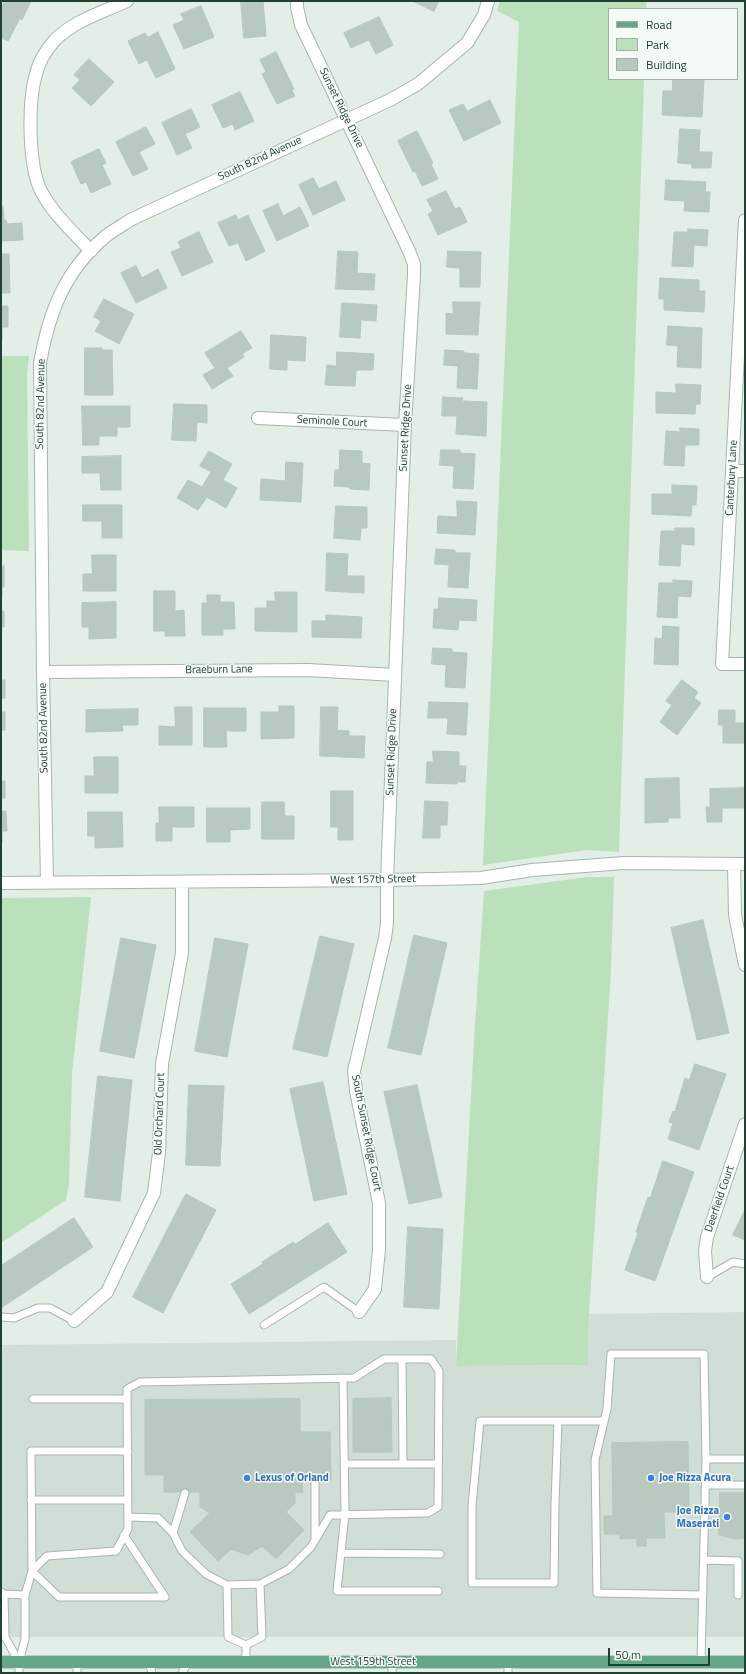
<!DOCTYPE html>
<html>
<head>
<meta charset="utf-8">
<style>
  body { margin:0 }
  #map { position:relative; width:746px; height:1674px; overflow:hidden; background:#e3eee7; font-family:"Titillium Web",sans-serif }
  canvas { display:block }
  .frame { position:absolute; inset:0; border:2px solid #214131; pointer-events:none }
  .legend { position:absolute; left:608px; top:8px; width:130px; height:72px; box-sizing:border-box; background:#f4faf6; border:1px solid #a0b0a7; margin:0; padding:5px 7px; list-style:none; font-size:12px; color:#214131 }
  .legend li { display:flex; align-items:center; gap:8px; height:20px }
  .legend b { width:20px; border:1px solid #a0b0a7 }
  .scale { position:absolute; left:608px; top:1648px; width:102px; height:18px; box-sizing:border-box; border:2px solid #214131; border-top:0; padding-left:5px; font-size:12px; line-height:14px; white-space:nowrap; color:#214131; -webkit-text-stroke:3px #f4faf6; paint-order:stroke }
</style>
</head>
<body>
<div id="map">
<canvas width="746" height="1674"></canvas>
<div class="frame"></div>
<ul class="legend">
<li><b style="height:5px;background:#64a787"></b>Road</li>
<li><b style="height:11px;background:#bbe0bc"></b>Park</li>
<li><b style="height:11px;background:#b8c9bf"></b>Building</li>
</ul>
<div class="scale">50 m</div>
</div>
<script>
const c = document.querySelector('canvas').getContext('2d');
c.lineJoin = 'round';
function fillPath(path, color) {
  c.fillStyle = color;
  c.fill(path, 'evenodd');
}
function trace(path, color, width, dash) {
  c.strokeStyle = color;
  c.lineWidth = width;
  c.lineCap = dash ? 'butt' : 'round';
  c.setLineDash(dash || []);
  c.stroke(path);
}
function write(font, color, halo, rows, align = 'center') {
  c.font = font + ' "Titillium Web",sans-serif';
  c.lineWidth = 3;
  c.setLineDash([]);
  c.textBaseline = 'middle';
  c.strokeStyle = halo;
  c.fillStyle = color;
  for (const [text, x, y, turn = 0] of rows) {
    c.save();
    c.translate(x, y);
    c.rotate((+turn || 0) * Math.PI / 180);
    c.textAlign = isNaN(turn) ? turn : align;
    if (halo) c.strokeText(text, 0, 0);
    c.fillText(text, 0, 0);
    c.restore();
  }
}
fillPath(new Path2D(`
  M745,1312V1637H1V1345L456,1340V1366L588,1365L589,1314Z`), '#d1ded5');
fillPath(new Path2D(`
  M500,1H647L646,9H609V79H644L619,852L587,850L483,865L519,22L497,11Z
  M1,356H29L27,374L29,551L1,550Z
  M587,877H614L611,970L589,1314L588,1365L456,1366L475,1024L484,891Z
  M91,897L72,1074L69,1184L66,1200L1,1243V898Z`), '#bbe0bc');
const building = new Path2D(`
  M5,1H31L22,20L20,18L8,41L1,38V9Z
  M241,1H263L266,36L244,38Z
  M413,1H439L434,11Z
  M201,6L214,37L184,49L173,25L184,20L181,14Z
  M379,17L393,45L376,54L369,40L351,48L344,33Z
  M158,32L175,69L156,78L147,60L139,64L128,41L145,33L148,37Z
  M276,52L294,89L292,90L295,96L277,104L262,74L266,72L260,60Z
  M89,59L114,82L91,106L72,88L80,80L74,75Z
  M673,79H704L702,117L662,115L663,91H672Z
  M240,92L254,121L235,130L233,124L223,128L212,105Z
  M490,100L501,123L464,141L449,110L463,104L467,111Z
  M191,109L200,127L185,134L192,148L177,155L162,123Z
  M146,127L155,144L139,152L148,169L133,176L116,142Z
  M680,129L700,130L699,152H712L711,168H692V164L678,163Z
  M417,131L433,163L431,164L438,179L422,186L415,171L413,172L398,141Z
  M99,149L106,163L102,165L111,184L91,193L86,182L81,184L71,162Z
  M313,178L319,189L336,181L345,200L313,215L299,185Z
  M666,180L706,182L705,192H710L709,212L684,211L685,201L665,200Z
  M446,191L455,209L460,207L467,222L438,235L428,214L433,211L427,200Z
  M278,204L283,216L300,207L309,226L277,241L263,211Z
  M1,206H3L4,220H6L7,224L22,223L23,240L1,241Z
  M236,215L238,220L248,215L265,251L246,261L238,243L229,246L218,223Z
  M688,229L708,230L707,246L694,245L693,267L672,266L674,232H688Z
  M199,232L213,262L182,276L171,252L181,248L178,242Z
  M338,251L358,252L357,273L375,274L374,290L336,289Z
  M448,251L481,252L480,287H460V268L447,267Z
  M1,254H9L10,293H1Z
  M136,266L142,278L158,269L167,288L136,303L121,273Z
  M660,278L699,280V291H705L704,312L664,310V299H659Z
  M104,299L134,314L119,344L95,331L101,321L94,317Z
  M453,302H480L478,335L446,334V313L453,314Z
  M342,303L377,305L376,321L361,320L360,338L340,337Z
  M1,306H8V327H2V339Z
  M668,326L702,328L701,368L677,367L678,346L667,345Z
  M241,331L252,348L242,354L244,357L227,368L233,376L212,389L203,375L215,368L205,353Z
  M271,335L306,337L305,361L287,360V370L270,369Z
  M85,348H102V350H112L113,395H85Z
  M445,350L464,351V353L479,354L477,389L457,388L458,366L444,365Z
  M337,352L374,354L373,370H356L355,386L325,385L327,365L336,366Z
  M676,384L701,385L700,404H696L695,414L656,413V392L676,393Z
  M443,397L463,398L462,401L487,402L486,436L456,434L457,416H442Z
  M174,404L207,405V423L197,422L196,441L172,440Z
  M82,406H130V427H117V436H99V445H83Z
  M680,428L699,429V445H685L684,466L664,465L666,431L680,432Z
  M340,450L362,451V463L370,464L369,490L350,489V487L334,486L335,470H339Z
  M441,450H460V453L475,454L473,489L453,488L454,466L440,465Z
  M209,451L232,464L223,480L237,488L226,508L207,497L198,510L177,498L188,480L202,487L211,472L200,466Z
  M121,456V490H101L100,473H82V457Z
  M286,462L303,463L301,502L260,500L261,479L285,481Z
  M672,485L697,486L696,505H692L691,516L652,514V494H672Z
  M457,501L477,502L475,535L437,533L438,516L457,517Z
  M83,505H122V538H102V521H83Z
  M336,506L367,507V528H361L360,540L334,538Z
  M675,528H694V545L681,544L680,566L659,565L661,531H675Z
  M436,549L455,550V553H470L468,588L448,587L449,565L435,564Z
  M327,553L348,554L347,576H364V593L326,591Z
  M92,555H116V591H83V574H92Z
  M4,566V587H2V598H1V567Z
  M673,580L692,581L691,597L678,596L677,618L657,617L659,583H673Z
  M154,591H175V611L184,610L185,636H165V631H154Z
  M275,592H297V632L255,631V608H267V601H275Z
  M207,595H220V602H234L235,629H223V635H202V603H207Z
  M439,598L477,600L476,621L459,620L458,630L433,628L434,609H438Z
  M116,602V638L89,639V627H82V603Z
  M1,611H4V627H1Z
  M326,615L362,617L361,638L312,637V621H326Z
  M663,626L679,627L678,665L654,664L655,638L662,639Z
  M433,648L452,649V652L467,653L465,688L445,687L446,665L432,664Z
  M1,680H5V698H1Z
  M682,680L698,692L694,698L701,703L677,735L660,722L672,705L666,701Z
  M429,702L468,703L466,735L447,734L448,718H428Z
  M279,706H294V738L261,739V712H279Z
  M175,707H192V745H159V726L175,727Z
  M321,707H338L337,730L349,731V736H365L364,758L320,756Z
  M204,708H246V731H226L227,747H204Z
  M138,709V725H122L123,731L86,732V710Z
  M719,710H735V723H745V743H723V725H719Z
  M1,712H5V730H1Z
  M433,751L459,752V766H466L465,782H457V784L426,783L427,762H433Z
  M94,757H118V793H85V776H94Z
  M679,778L680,818H668V822L645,823V779Z
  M1,781H5V798H1Z
  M744,788L745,808H722V822H707L706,807H710V789Z
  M331,791H353V840H338V827H331Z
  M425,801L448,802L447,825H440V838H423Z
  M262,802H284L285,816H294V839H262Z
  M159,807H194V827H172V841H156V823H159Z
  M207,808H250V829L230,830V842H207Z
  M1,811H6L7,831H2V842Z
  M88,812H122L123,847L95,848V836H88Z
  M703,920L729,1033L697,1040L671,928Z
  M414,935L447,943L421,1055L388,1048Z
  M320,936L354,944L327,1057L293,1049Z
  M121,938L156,945L134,1058L100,1051Z
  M215,938L248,944L227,1057L195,1051Z
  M695,1064L726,1074L699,1150L668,1139L673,1123L669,1122L673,1111L675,1112L685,1078L689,1080Z
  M98,1076L132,1080L120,1201L85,1197Z
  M323,1082L347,1194L314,1201L290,1089Z
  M189,1085L224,1086L220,1166L186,1165Z
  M417,1085L442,1197L409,1204L384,1092Z
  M663,1161L694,1172L655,1281L625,1270L638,1233L636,1232L648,1197L650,1198Z
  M186,1194L216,1210L163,1313L133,1297Z
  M745,1210V1240L733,1235Z
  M74,1218L93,1247L1,1308V1266Z
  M328,1223L347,1252L249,1314L231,1284L263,1264L262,1262L293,1242L295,1244Z
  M408,1227L443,1229L439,1309L404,1307Z
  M391,1398L392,1452H353V1399Z
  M300,1399V1432H330L331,1480H302L303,1493L295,1492V1503L286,1512L304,1530L276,1559L262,1546L248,1555L231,1549L218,1561L190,1532L210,1513L200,1507V1492H164V1475H145V1400Z
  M688,1442L689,1512H664L665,1538H646V1546H637V1538L620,1539V1534H604V1516H613L612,1443Z
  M720,1493H745V1538L735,1539L719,1535Z`);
fillPath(building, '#b8c9bf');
trace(building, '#b5c8bc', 1);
const service = new Path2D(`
  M707,1277L733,1262L745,1264
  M2,1317L14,1318L38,1308H50L74,1321
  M264,1325L324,1287L359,1312
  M402,1359L403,1464
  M343,1378L345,1514L337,1591H438
  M33,1399H127
  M558,1421L555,1503L554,1583H472V1506L480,1421H604
  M344,1464H438
  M315,1481V1537
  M706,1485H745
  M31,1500H127
  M173,1533L185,1493
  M124,1535L165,1597H59L32,1571L31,1451H128
  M341,1553L440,1554
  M704,1560L738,1561V1595
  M227,1585L228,1637L246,1645L262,1637L260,1584
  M1,1592L4,1594L25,1595
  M4,1594L5,1637L19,1662
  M703,1595L597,1593L595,1460L607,1409L611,1354H704L706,1459
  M77,1662V1673
  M149,1662L152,1673
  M246,1662V1645
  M508,1662V1673
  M701,1662L706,1459H745
  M19,1673V1662L25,1639V1595L32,1571L47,1556L116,1551L128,1529L127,1389L140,1382L354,1378L384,1359H431L439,1371L438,1507L428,1513L330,1515L311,1547L289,1569L260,1584L227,1585L206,1574L182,1551L173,1533L158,1518L128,1517
  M182,1673L188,1662
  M392,1673V1662`);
const minor = new Path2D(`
  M297,1V7L301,25L409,251L414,264V275L405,425L387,880V923L385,938L354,1071L356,1091L379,1203V1250L375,1289L359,1312
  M745,220L722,664H745
  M91,251C73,232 53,214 41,191C28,165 28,101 36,74C39,61 46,50 55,40C73,21 103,12 127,1
  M258,418L405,425
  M733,471H745
  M43,672L308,670L395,675
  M734,864L735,915L745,965
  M1,883L387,880L481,878L532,870L624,863L745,864
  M47,883L43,672L40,363C49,312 65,270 106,236C114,230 123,225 132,219L390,100L418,84L467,43L484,15L488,1
  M707,1277L705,1251L707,1237L745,1124
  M74,1321L107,1292L154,1193L159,1153L162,1064L182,953V882`);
const primary = new Path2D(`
  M1,1662H745`);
trace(service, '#a5b7ad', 9);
trace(minor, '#a5b7ad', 14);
trace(primary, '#c1cac5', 14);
trace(service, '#fff', 7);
trace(minor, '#fff', 12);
trace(primary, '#64a787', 12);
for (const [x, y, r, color] of [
  [247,1478,4,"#3f7fe0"],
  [651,1478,4,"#3f7fe0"],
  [727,1517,4,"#3f7fe0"]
]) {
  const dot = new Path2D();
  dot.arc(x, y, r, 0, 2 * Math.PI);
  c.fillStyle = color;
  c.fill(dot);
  trace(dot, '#f4faf6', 1.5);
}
write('11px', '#214131', '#f4faf6', [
  ["Sunset Ridge Drive",341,108,64],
  ["South 82nd Avenue",260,159,-25],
  ["South 82nd Avenue",41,404,-89],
  ["Seminole Court",332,422,3],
  ["Sunset Ridge Drive",406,428,-87],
  ["Canterbury Lane",732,478,-87],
  ["Braeburn Lane",219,670,-1],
  ["South 82nd Avenue",44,728,-91],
  ["Sunset Ridge Drive",392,752,-88],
  ["West 157th Street",373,880,-1],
  ["Old Orchard Court",160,1114,-88],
  ["South Sunset Ridge Court",366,1133,79],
  ["Deerfield Court",720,1199,-71],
  ["West 159th Street",373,1662]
]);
write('bold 11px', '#366cbe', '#f4faf6', [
  ["Lexus of Orland",255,1478],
  ["Joe Rizza Acura",659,1478],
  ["Joe Rizza",719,1511,"right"],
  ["Maserati",719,1524,"right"]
], 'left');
</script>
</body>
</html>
